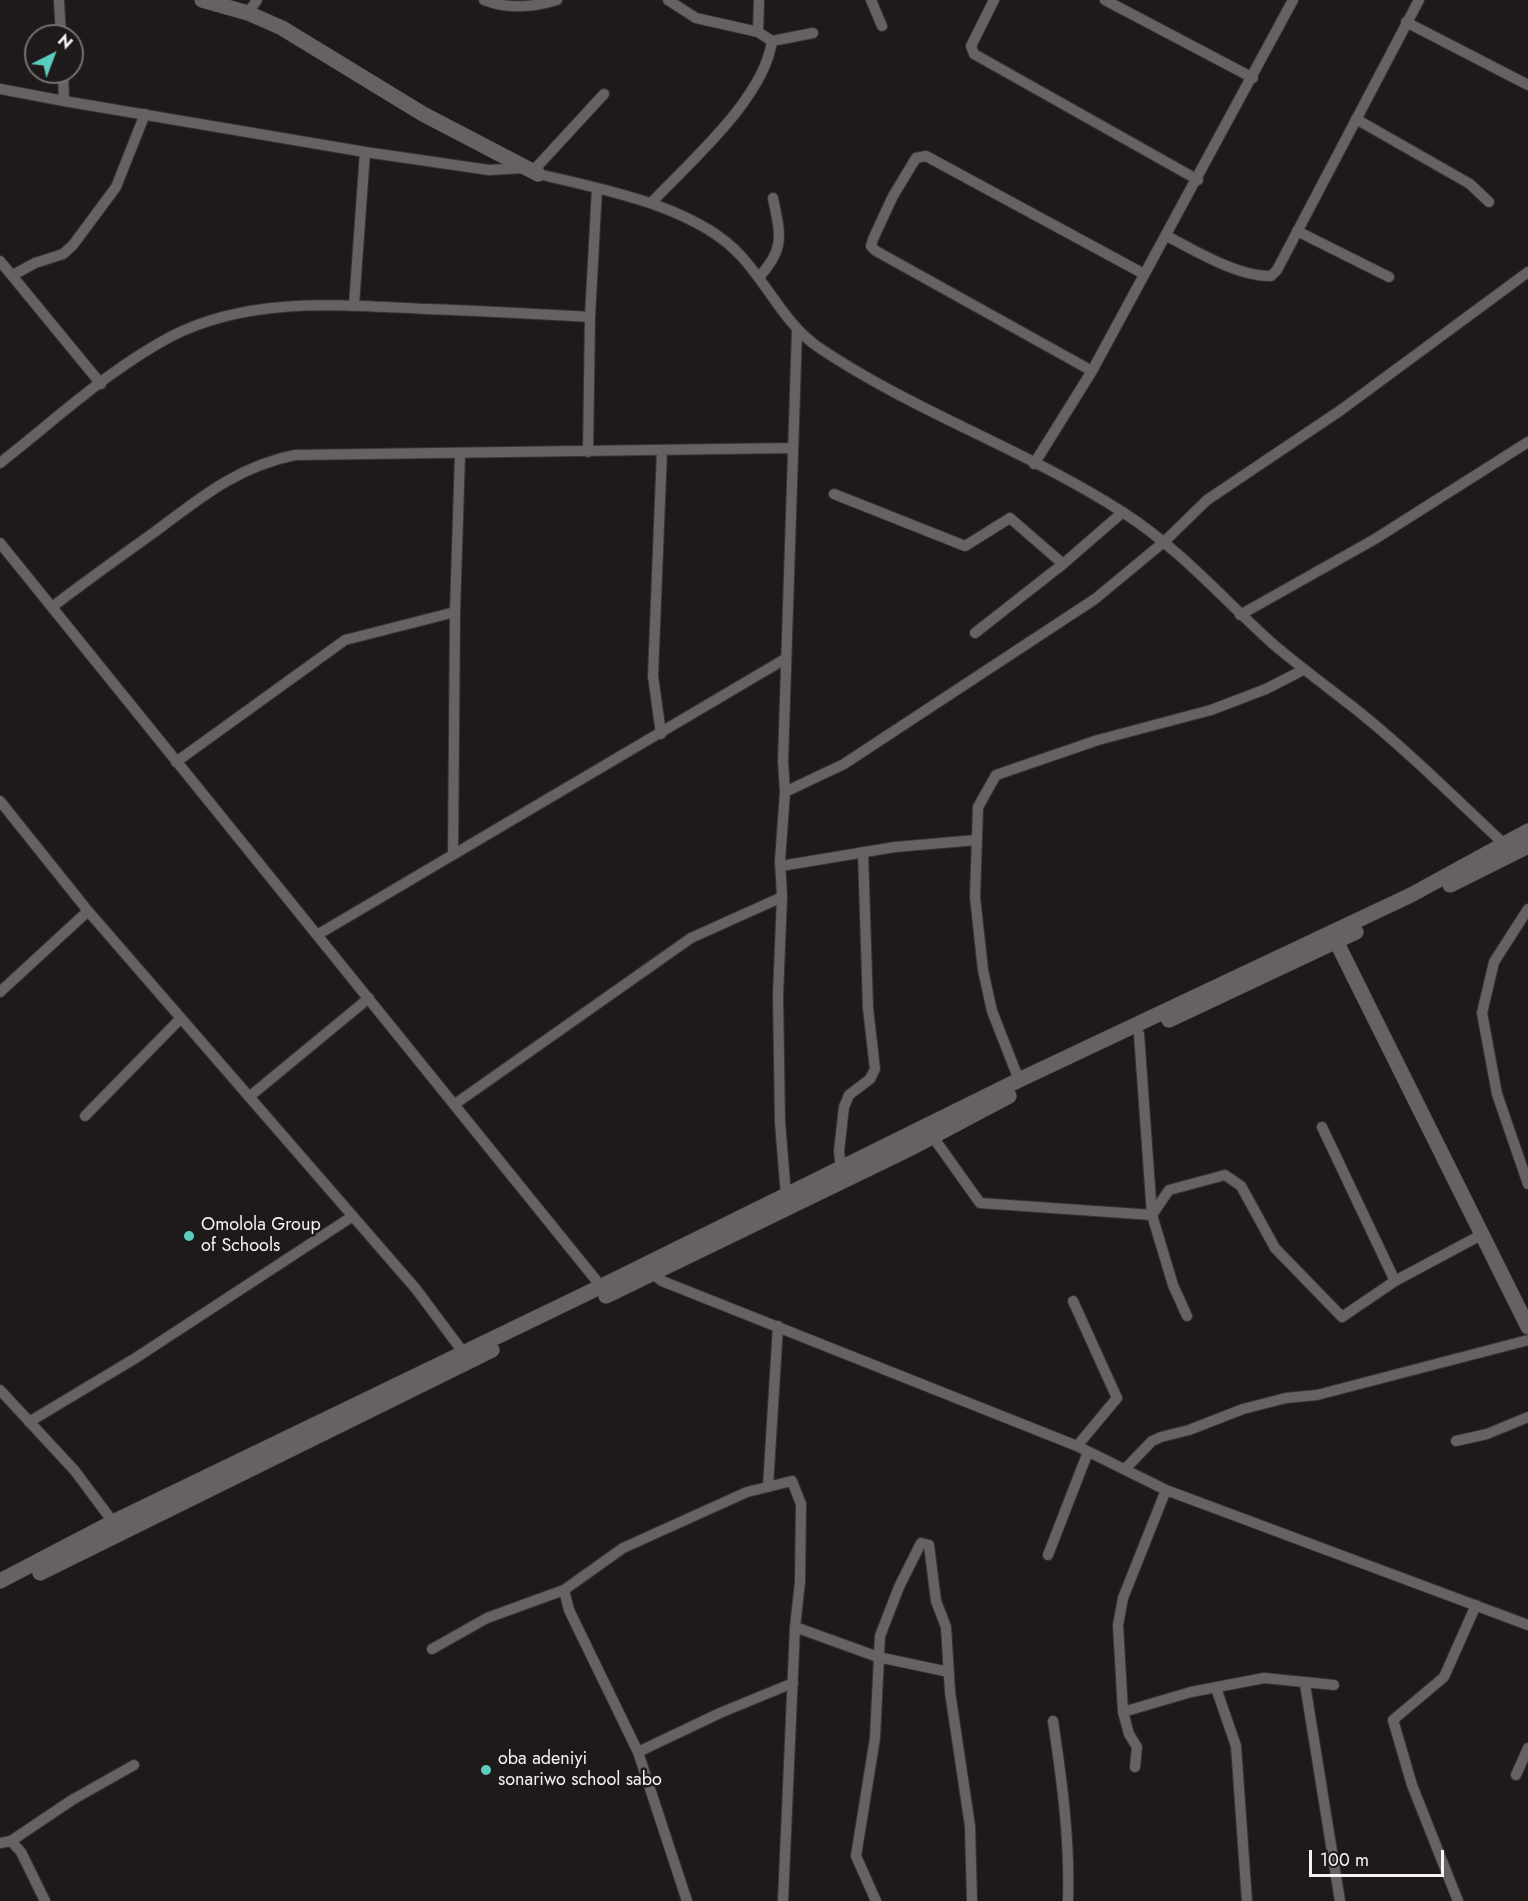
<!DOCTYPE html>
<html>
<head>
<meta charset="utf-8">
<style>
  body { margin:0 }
  #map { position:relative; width:1528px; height:1901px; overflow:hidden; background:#1e1a1a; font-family:Jost,sans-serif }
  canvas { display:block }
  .north { position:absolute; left:24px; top:24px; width:60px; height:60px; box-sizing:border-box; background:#1e1a1a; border:2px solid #747070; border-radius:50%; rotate:42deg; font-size:16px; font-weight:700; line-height:24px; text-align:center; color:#f4f2f2 }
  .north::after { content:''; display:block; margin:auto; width:21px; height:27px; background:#59cebf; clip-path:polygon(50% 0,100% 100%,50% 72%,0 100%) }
  .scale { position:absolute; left:1309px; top:1850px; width:135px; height:27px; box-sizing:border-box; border:3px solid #f4f2f2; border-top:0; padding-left:8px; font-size:18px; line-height:21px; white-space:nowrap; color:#f4f2f2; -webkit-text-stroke:4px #1e1a1a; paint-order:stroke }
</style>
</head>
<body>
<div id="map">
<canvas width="1528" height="1901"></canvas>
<div class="north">N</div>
<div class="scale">100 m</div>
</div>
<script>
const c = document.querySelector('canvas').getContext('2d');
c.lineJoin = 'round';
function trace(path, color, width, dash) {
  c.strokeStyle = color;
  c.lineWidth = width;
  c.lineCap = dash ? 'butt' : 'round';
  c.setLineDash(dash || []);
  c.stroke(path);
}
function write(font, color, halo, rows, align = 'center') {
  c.font = font + ' Jost,sans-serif';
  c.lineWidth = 5;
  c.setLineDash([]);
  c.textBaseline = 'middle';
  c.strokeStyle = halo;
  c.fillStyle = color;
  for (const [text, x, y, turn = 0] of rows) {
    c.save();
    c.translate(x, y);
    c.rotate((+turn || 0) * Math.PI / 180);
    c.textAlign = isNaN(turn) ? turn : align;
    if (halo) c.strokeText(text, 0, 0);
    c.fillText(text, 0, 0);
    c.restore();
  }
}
const street = new Path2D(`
  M59,0L61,36
  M484,0C507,9 534,7 557,0
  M668,0L696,18L758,32L772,41L813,33
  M871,0L882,26
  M994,0L971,46L974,54L1198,180
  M1105,0L1253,78
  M248,13L257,0
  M1406,22L1528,85
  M758,32L759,0
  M63,72L64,101L365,152L489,170L525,168
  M0,89L64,101
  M1356,119L1470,184L1489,202
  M533,171L604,94
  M538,174C601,189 696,206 741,256C768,285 785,324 818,347C914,412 1027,450 1124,513C1180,549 1224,600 1273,644C1299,666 1326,686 1353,707C1406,749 1455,798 1504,844
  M652,202C691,161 764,98 772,41
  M1297,231L1389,277
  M1167,236C1195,251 1239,277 1271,276L1277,270L1419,0
  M0,261L101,384
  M13,275L35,263L63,254L73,245L116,187L145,114
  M759,277C786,248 780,234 773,198
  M354,305L365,152
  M1092,371L876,251L871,246L873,239L893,196L916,158L926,156L1144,274
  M588,452L590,317L597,188
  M0,463C55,420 109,369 172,336C250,296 342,305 427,309C481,311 536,314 590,317
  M1034,464L1092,371L1293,0
  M834,494L965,546L1010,518L1063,564
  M0,543L604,1290
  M52,607C86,581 121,556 156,531C201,497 239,466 295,455L791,448
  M1240,615L1375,539L1528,442
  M975,633L1063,564L1123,512
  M661,734L653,676L662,450
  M176,762L345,640L455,612
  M785,792L844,764L1095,599L1165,541L1207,500L1341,410L1528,272
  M0,801L88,911L416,1289L463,1352
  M453,854L455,612L460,454
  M781,866L895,847L977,840
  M1528,909L1494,962L1482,1013L1497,1094L1528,1184
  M317,935L785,659
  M0,992L88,911
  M1139,1034L1152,1215L1173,1285L1187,1316
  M1019,1080L992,1011L983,970L975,897L978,807L996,775L1098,740L1211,710L1266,689L1303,670
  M249,1097L369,998
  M455,1104L691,938L782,897
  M85,1116L181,1018
  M1322,1127L1395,1281
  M933,1137L980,1203L1152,1215
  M841,1169L839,1151L844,1107L849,1095L870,1079L875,1069L868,1008L863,852
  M786,1196L780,1122L778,995L782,897L780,861L785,792L783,761L797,330
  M1152,1215L1169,1190L1225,1175L1241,1186L1275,1248L1342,1317L1395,1281L1481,1235
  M653,1274L662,1281L1077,1446L1166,1490L1528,1625
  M1073,1301L1117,1398L1077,1446
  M0,1390L75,1471L113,1522
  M29,1422L134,1359L353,1216
  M1456,1441L1487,1434L1528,1417
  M1125,1469L1152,1441L1161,1437L1189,1430L1243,1409L1286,1398L1317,1395L1528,1340
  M768,1487L778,1326
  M1048,1555L1088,1452
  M795,1627L878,1657L949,1672
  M432,1649L487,1618L564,1590
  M1305,1684L1340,1901
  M1216,1688L1236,1746L1247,1901
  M1123,1712L1191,1692L1264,1678L1334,1685
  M1053,1721C1062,1781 1070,1840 1068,1901
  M638,1752L720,1713L793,1683
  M1135,1767L1137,1747L1129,1734L1123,1712L1118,1625L1123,1598L1166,1490
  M1516,1775L1528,1748
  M11,1841L21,1852L45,1901
  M0,1843L11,1841L72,1800L134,1765
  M687,1901L638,1752L569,1610L564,1590L623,1548L747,1492L792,1481L801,1504L800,1582L795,1627L783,1901
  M876,1901L856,1856L875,1738L880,1636L899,1587L921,1543L929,1545L936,1601L946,1627L950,1692L970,1826L972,1901
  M1458,1901L1412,1785L1393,1720L1444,1677L1476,1605`);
const secondary = new Path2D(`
  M202,0L248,13L282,28L423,114L538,174
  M1450,885L1528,846
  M1332,933L1528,1327
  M1169,1020L1356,932
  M606,1296L909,1149L1009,1096
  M40,1573L492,1350
  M0,1581L113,1522L602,1286L1019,1080L1411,895L1528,831`);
trace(street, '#373435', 12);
trace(secondary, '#373435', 16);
trace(street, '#666162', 10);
trace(secondary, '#666162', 15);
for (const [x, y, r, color] of [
  [189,1236,6,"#59cebf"],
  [486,1770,6,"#59cebf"]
]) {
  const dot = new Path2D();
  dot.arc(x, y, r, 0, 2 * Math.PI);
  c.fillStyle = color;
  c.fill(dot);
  trace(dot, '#1e1a1a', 2);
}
write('18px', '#f4f2f2', '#1e1a1a', [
  ["Omolola Group",201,1226],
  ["of Schools",201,1247],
  ["oba adeniyi",498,1760],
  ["sonariwo school sabo",498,1781]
], 'left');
</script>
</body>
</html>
